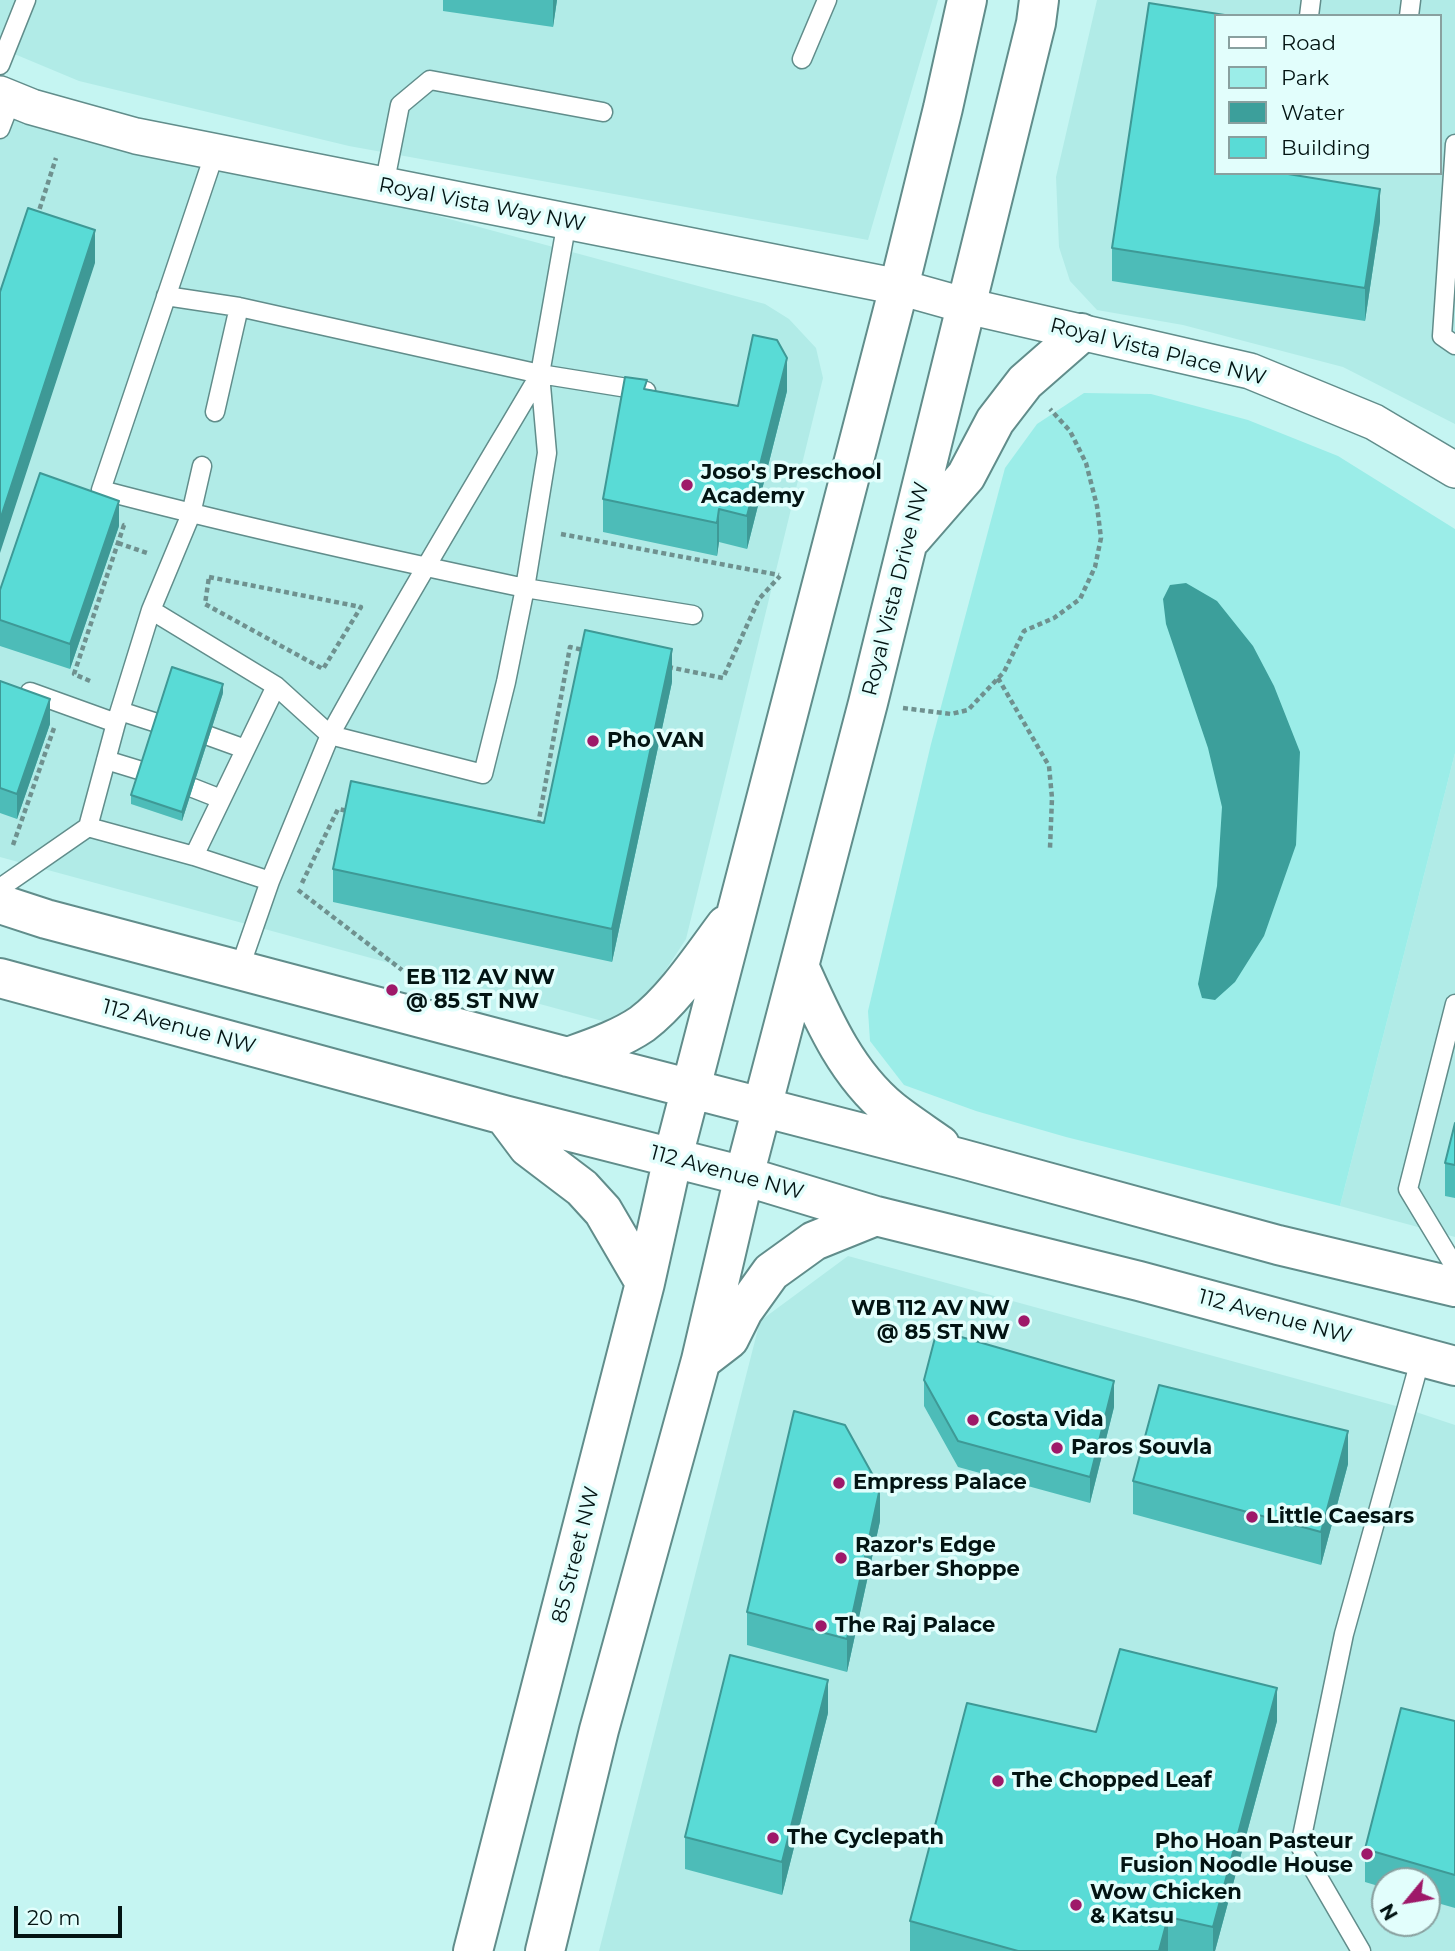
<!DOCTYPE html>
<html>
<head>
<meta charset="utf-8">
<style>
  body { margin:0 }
  #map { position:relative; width:1455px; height:1951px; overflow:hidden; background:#c5f5f2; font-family:Montserrat,sans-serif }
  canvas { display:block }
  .legend { position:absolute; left:1214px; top:14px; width:228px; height:161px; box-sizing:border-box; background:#e2fefc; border:2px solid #89a09f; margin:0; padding:9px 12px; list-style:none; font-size:21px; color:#031413 }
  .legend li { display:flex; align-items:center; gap:14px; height:35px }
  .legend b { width:35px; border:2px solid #89a09f }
  .north { position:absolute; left:1371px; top:1867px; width:70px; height:70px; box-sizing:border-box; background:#e2fefc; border:2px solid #89a09f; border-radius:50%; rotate:240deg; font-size:19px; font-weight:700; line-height:28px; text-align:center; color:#031413 }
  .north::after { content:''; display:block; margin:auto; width:24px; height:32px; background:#9e1969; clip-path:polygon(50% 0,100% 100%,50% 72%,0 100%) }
  .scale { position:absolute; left:14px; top:1906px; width:108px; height:32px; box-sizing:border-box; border:4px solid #031413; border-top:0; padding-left:9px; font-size:21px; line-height:24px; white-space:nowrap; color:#031413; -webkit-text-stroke:5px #e2fefc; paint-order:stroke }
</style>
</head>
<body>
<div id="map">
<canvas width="1455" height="1951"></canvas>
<ul class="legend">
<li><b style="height:9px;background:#fff"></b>Road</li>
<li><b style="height:19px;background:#9bede8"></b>Park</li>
<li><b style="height:19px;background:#3c9f9b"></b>Water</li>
<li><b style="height:19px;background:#59dbd6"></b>Building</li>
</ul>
<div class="north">N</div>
<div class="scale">20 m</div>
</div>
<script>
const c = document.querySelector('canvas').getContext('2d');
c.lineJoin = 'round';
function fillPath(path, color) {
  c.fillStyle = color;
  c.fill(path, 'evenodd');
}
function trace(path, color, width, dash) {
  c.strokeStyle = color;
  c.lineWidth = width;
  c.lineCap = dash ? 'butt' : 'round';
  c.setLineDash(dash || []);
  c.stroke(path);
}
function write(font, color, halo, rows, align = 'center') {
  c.font = font + ' Montserrat,sans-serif';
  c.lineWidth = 7;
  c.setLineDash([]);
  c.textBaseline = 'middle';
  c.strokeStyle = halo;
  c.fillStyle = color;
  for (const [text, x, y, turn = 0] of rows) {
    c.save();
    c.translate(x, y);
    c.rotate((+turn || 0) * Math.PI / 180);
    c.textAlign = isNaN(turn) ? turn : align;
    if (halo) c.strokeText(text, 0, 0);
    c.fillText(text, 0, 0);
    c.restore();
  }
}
fillPath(new Path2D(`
  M0,0H938L868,240L349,146L79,81L0,48Z
  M1097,0H1455V424L1343,367L1183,325L1097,310L1070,281L1059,247L1056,177ZM1215,16H1439V173H1215Z
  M0,98L765,304L789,319L816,348L823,378L686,939L650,994L606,1022L0,857Z
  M1455,753V1237L1340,1206Z
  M848,1256L1407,1409L1455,1425V1951H599L760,1321ZM1385,1881H1427V1923H1385Z`), '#b1ebe7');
fillPath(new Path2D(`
  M1084,393L1151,394L1248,420L1338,456L1455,529V753L1340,1206L1066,1137L976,1111L904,1085L870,1041L868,1011L931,744L1005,468L1037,424Z`), '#9bede8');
fillPath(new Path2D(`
  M1186,583L1217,601L1253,646L1274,686L1300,752L1296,845L1264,936L1235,982L1215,1000L1202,998L1198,984L1217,886L1222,807L1208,748L1166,624L1163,599L1170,585Z`), '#3c9f9b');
const lane = new Path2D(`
  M1309,16L1311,0
  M1409,16L1411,0
  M802,59L827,0
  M0,65L26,0
  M0,129L12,98
  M1455,144L1442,336L1455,345
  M215,152L101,490C241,527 383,558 525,588L506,682L483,774L330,735C397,613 469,494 540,374
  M384,186L400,105L430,80L603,112
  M567,221L540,374L646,391
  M166,296L239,307L540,374
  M540,374L547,453L525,588L693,615
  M215,412L239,307
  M151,610L276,686L330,735L270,881L239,970
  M30,692L116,723
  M120,711L157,723
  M209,736L245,749
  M106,760L142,771
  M193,788L221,799
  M88,827L194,856L270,881
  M194,856L276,686
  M0,888L88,827L116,723L151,610L191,514L202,466
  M1455,1004L1408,1189L1455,1267
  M1361,1951L1300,1846L1344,1634L1421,1357`);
const street = new Path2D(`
  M0,94L32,107L136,136L899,287L967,306L1250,371L1374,422L1455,470`);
const secondary = new Path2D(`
  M912,538L966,476L995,421L1025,382L1081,333
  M0,904L46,919L568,1057L959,1158L1278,1245L1455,1287
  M800,968C823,1019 846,1073 891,1110C906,1122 923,1133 940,1145
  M0,978L504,1115L744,1176L876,1216L1139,1281L1455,1366
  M568,1057C593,1048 620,1039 642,1024C674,1000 702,957 726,925
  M504,1115L528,1147L582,1188L603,1211L645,1283
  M703,1359L729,1339L743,1311L771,1272L814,1241L876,1216
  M473,1951L645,1283L673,1157L899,287L943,108L967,0
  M545,1951L599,1730L701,1360L744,1176L868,703L1036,23L1039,0`);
trace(lane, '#618d8b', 21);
trace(street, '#618d8b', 38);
trace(secondary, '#618d8b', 42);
trace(new Path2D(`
  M37,217L56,158
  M561,534L779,575
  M118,543L147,553
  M209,577L361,607L323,669L205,604Z
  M668,667L723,678L759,599L780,576
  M998,678L1049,766L1052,798L1050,848
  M90,681L74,674L124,525H126
  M903,708L951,714L968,710L1004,672L1024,631L1054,618L1080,599L1095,567L1101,538L1097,506L1086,463L1070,431L1050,409
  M538,825L570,647L583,650
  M13,845L54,728
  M302,883L338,809L348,811
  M298,890L402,970`), '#6f918f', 4.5, [5, 3.5]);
trace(lane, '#fff', 18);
trace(street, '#fff', 35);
trace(secondary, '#fff', 38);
fillPath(new Path2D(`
  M443,0H557L553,27L443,11Z
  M1215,173L1380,221L1365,321L1112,281V248Z
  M647,389L738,406L787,391L747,549L719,542L717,556L603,532V499Z
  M119,526L70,669L0,646V590Z
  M0,681L50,724L17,819L0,813Z
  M672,682L612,962L333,902V869L544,823Z
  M223,693L182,821L131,804V795Z
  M1455,1123V1198L1445,1196V1163Z
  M924,1380L1114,1407L1090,1503L958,1467L924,1406Z
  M1348,1464L1321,1565L1133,1514V1481Z
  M880,1521L847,1672L747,1645V1612Z
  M828,1713L782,1895L685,1869V1837Z
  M1277,1721L1215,1951H910V1921L1096,1732Z
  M1455,1721V1908L1427,1900V1881H1385V1888L1365,1882V1849Z`), '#4dbcb8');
fillPath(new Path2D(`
  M553,0H557L553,27Z
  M1380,189V221L1365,321V288Z
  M95,230V263L0,553V520Z
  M787,358V391L747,549V516Z
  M119,501V526L70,669V644Z
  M719,509V542L717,556V523Z
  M672,649V682L612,962V929Z
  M223,684V693L182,821V812Z
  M50,699V724L17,819V794Z
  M1114,1381V1407L1090,1503V1477Z
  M1348,1431V1464L1321,1565V1532Z
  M880,1488V1521L847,1672V1639Z
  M828,1680V1713L782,1895V1862Z
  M1277,1688V1721L1215,1951H1213V1927Z
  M1168,1917V1951H1159Z`), '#3e9996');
const building = new Path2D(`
  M1149,3L1231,16H1215V173H1282L1380,189L1365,288L1112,248Z
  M28,208L95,230L0,520V292Z
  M753,335L777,340L787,358L747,516L719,509L717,523L603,499L625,377L647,380L644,389L738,406Z
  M40,473L119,501L70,644L0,620V590Z
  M585,630L672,649L612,929L333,869L351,781L544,823Z
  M172,667L223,684L182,812L131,795Z
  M0,681L50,699L17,794L0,788Z
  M1455,1123V1165L1445,1163Z
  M937,1330L1114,1381L1090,1477L958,1441L924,1380Z
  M1159,1385L1348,1431L1321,1532L1133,1481Z
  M794,1411L845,1425L880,1488L847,1639L747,1612Z
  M1120,1649L1277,1688L1213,1927L1168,1917L1159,1951H1018L910,1921L967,1703L1096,1732Z
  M730,1655L828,1680L782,1862L685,1837Z
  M1401,1708L1455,1721V1875L1365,1849Z`);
fillPath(building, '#59dbd6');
trace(building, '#3e9996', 2);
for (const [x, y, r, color] of [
  [687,485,7,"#9e1969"],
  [593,741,7,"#9e1969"],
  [392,990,7,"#9e1969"],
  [1024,1321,7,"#9e1969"],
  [973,1420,7,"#9e1969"],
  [1057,1448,7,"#9e1969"],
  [839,1483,7,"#9e1969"],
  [1252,1517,7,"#9e1969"],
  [841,1558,7,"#9e1969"],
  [821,1626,7,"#9e1969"],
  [998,1781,7,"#9e1969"],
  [773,1838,7,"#9e1969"],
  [1367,1854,7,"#9e1969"],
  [1076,1905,7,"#9e1969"]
]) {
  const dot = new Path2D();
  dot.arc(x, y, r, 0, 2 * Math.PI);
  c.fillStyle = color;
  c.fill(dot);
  trace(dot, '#e2fefc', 2.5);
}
write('21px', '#031413', '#e2fefc', [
  ["Royal Vista Way NW",482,205,11],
  ["Royal Vista Place NW",1158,352,14],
  ["Royal Vista Drive NW",896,589,-76],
  ["112 Avenue NW",179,1027,15],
  ["112 Avenue NW",727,1173,15],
  ["112 Avenue NW",1275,1317,15],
  ["85 Street NW",576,1555,-76]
]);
write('bold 21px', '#031413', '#e2fefc', [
  ["Joso's Preschool",701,473],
  ["Academy",701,497],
  ["Pho VAN",607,741],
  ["EB 112 AV NW",406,978],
  ["@ 85 ST NW",406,1002],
  ["WB 112 AV NW",1010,1309,"right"],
  ["@ 85 ST NW",1010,1333,"right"],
  ["Costa Vida",987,1420],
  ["Paros Souvla",1071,1448],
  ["Empress Palace",853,1483],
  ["Little Caesars",1266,1517],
  ["Razor's Edge",855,1546],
  ["Barber Shoppe",855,1570],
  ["The Raj Palace",835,1626],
  ["The Chopped Leaf",1012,1781],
  ["The Cyclepath",787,1838],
  ["Pho Hoan Pasteur",1353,1842,"right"],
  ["Fusion Noodle House",1353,1866,"right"],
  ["Wow Chicken",1090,1893],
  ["& Katsu",1090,1917]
], 'left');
</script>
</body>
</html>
